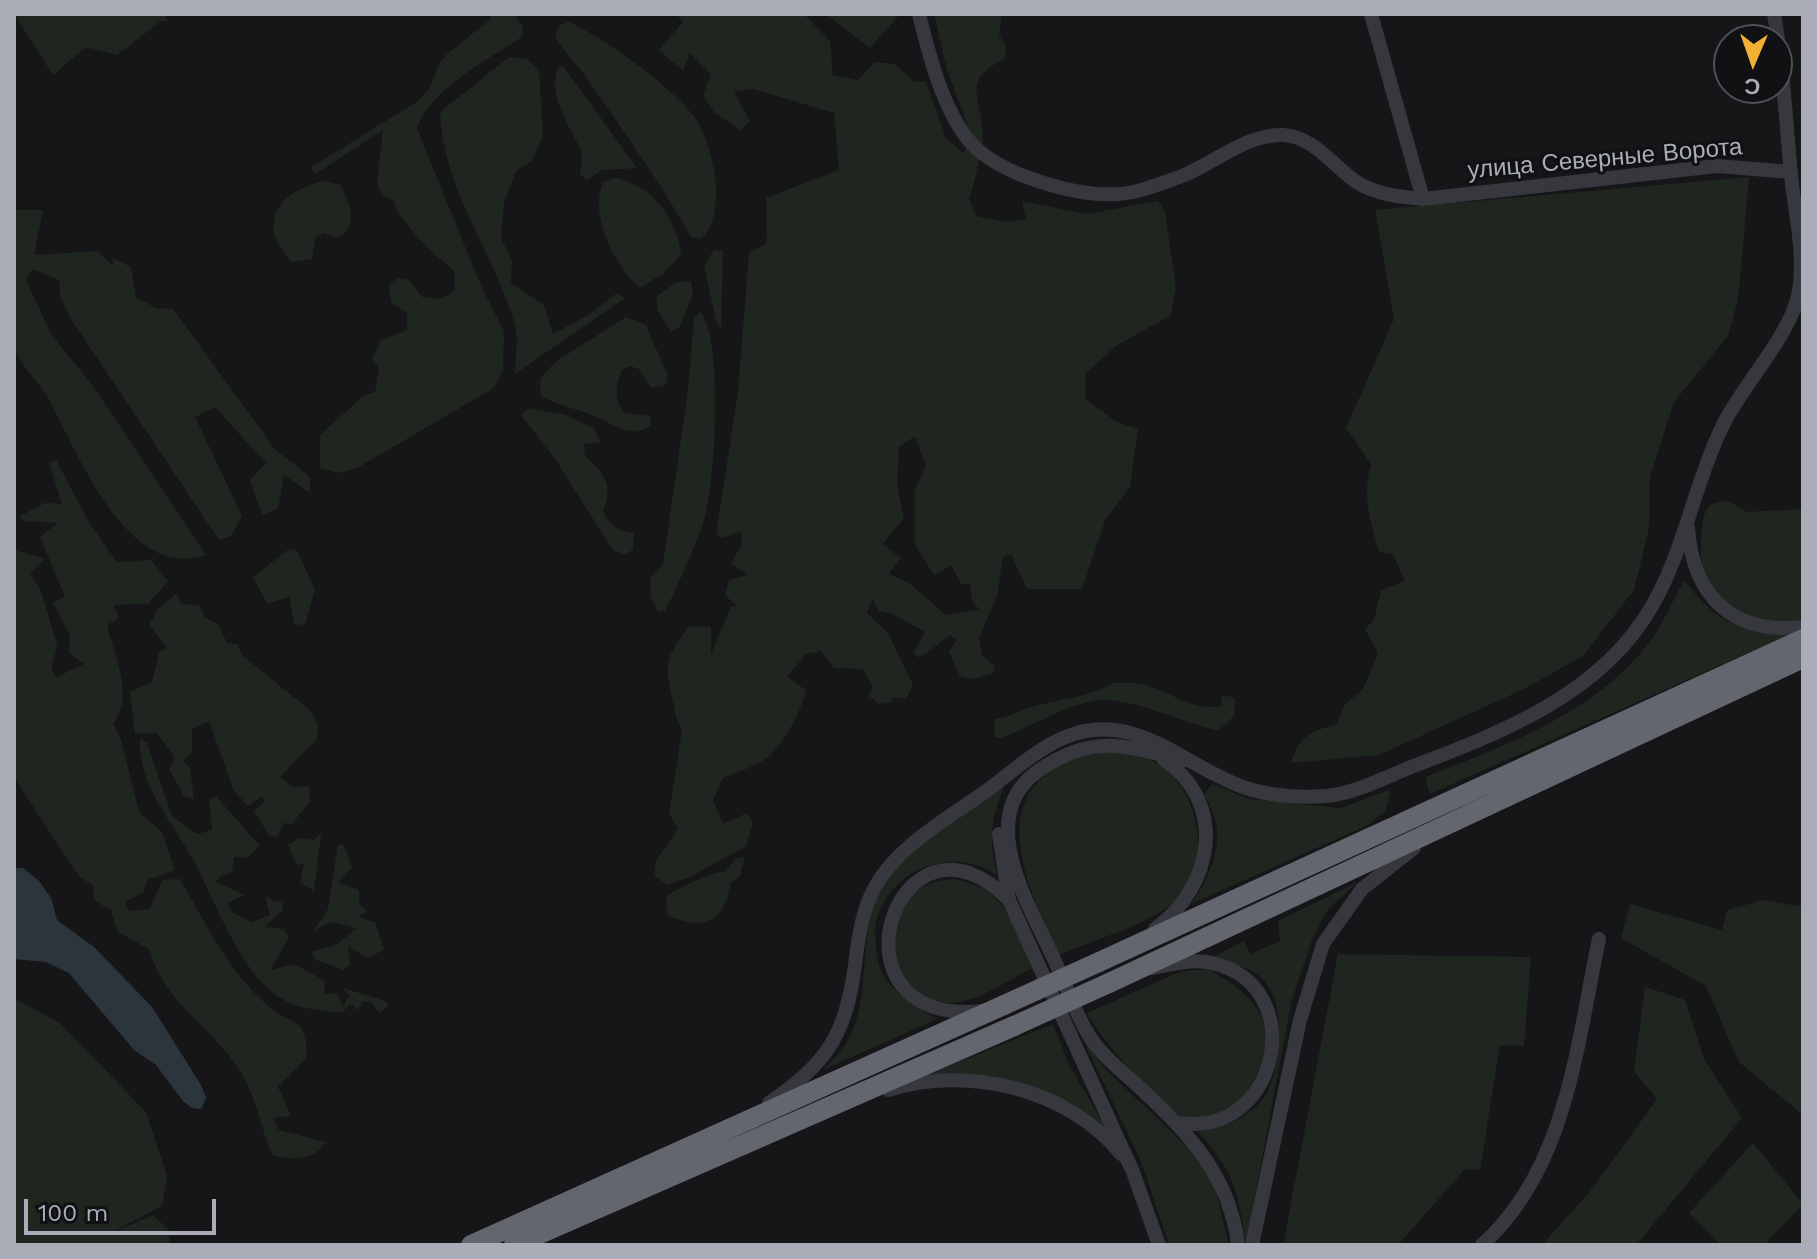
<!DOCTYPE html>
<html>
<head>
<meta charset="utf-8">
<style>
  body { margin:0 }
  #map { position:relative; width:1817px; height:1259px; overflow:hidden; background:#161618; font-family:"Work Sans",sans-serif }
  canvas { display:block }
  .frame { position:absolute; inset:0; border:16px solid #a8adb8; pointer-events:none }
  .north { position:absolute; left:1713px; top:24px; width:80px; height:80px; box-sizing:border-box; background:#111113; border:2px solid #4d4f55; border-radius:50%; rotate:182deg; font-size:22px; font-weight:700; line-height:32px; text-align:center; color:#a8adb8 }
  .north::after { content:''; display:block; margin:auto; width:28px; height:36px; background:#f2b134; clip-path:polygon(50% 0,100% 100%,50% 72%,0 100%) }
  .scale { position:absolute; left:24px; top:1199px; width:192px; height:36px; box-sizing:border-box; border:4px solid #a8adb8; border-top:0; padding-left:10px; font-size:24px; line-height:28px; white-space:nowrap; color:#a8adb8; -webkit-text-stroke:6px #111113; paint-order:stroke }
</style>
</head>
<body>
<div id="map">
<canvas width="1817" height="1259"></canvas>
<div class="frame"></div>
<div class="north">С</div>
<div class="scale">100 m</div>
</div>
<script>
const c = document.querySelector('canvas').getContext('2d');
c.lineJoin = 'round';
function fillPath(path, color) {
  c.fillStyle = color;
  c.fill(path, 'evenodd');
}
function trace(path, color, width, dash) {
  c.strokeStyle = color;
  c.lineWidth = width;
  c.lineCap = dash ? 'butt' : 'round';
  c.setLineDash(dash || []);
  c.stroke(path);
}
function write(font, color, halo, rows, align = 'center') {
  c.font = font + ' "Work Sans",sans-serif';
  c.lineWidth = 6;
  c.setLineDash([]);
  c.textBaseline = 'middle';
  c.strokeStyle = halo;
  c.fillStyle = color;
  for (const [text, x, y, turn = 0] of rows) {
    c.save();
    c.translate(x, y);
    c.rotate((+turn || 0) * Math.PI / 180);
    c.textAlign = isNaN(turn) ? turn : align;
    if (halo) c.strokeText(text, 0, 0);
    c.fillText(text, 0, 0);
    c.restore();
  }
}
fillPath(new Path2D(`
  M14,14H164L169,21H161L117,55L86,47L53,75Z
  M490,14H514L523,27L522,37C488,60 432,87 417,128L481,286L504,331L503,371L494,388L357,468L338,473L320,468V435L362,397L375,392L379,367L372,360L380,341L407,330V313L391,302L389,285L397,278L409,280L422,297L441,299L455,290L454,271C438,258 396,220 394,201L381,194L377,183L383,130L315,174L310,168L418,101L429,89L440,62L449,52L490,20Z
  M676,14H804L830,41L833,75L858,80L875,62L895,64L913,81L926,82L946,138L963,153L972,137L947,70L934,14H1002L999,35L1006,46L1005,59C961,79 981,96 983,132C983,142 974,189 969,198L976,216L1008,222L1026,219L1022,201L1086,214L1158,201L1165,212L1176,288L1171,315L1116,346L1085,374L1086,399L1117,422L1138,429L1130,487L1105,521L1082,589H1027L1011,554L1003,557L997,596L979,638L982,656L995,666L993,673L973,679L960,676L949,652L957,640L950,635L920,658L913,653L925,632L893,614L878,611L873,599L867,613L888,633L913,685L906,699L894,697L891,702L879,704L869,696L873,686L863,669L834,668L821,651L806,654L787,677L806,690C801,711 786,741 769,756C758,766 737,772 723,778L713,800L723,824L747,813L753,823L746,846L692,876L667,885L655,876V862L678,829L669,814L682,730C676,719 675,710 672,698C664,659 666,659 689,626L711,627V654L731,607L737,606L725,595L729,580L748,575L731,563L742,544L741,531L722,538L716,534L738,392L749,253L767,243L766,198L839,170L834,113L753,89L734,92L750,121L740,130L714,112L703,95L711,74L690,53L683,71L659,50L683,22ZM915,436L926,465L915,490V545L934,575L951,565L961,584H970L972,601L979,609L946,615L909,583L889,574L901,558L883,544L904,518L897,485L899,447Z
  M826,14H900L870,48Z
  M569,22C603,37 681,92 699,124C709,143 717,173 716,195C715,212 714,228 700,239L691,237C660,182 624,132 588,80C578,64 562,52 555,35L560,25Z
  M509,57L527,59L539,70L543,136L532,161L516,171L504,202L501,238L512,261L511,283L544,305L553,334L588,315L617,293L625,298L515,374C515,358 519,341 515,325C494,252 443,190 440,112Z
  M563,66L637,168L602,170L587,180L580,175C581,167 583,156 580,149C569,123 547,97 558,67Z
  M1749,177L1738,300L1728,336L1674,402L1650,477L1649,528L1634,590L1583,656L1524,689L1379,755L1291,763C1298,737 1311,730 1336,725L1344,705L1363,689L1378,653L1365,629L1374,620L1381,590L1405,581L1393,554L1379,552C1370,521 1362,495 1371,464L1346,428L1394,319L1375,210Z
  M615,178C652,185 676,217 681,254L664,273L640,288C614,265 589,216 603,182Z
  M324,181L340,185C350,202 360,228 336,238L323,233L315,239L312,259L292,262C255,224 278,191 324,181Z
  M14,210H43L34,255L96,251L114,266L112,258L131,267L136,297L156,308L173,309L274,448L310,477V493L284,475L278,508L262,515L250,480L266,463L215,407L195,417L242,516L231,536L219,540L69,316L60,295L59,280L33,269L26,280L51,334L93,386L206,555C126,583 76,448 47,396C38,381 17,362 14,345C8,309 14,249 14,210Z
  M714,250L723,251L721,330L716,320L704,265Z
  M691,281L693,293L680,327L671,332L657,310V296L677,282Z
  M700,311C724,339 716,491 702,527C691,555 679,584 665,611L658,612L651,597L650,578L663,564L688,390L694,319Z
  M626,317L646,325L668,376L666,385L651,388L639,369L630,366L622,370C615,385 614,400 624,413L650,416L651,425C633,440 614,425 597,417C579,409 558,406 541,396L540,379L555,362Z
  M529,408L566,415L595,429L600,442L584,444L585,456C604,472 614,486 603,511C609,526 618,531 634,533L633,549L626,555L613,550L557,462L521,415Z
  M56,460L90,524L117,562L151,560L168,581L148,604L114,605L119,618L107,625C114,656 135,695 113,724L121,739L139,812L162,832L175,870L147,880L144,892L125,902L129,911L150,909L162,880L180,879C206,924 228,970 267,1005C291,1028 307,1012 307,1058L278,1087L291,1116L273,1118L279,1130L326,1142C313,1161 294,1160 273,1156C260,1127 256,1095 239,1069C211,1026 162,1001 150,950L117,931L111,910L95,901L93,885L81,878L67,859L14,777V546L18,551L45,559L30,573L41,591L57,645L51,670L57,677L84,664L69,653L70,636L53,602L65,597L40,537L58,523L23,521L20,516L45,503L62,504L49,463Z
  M1728,501L1747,512L1803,509V623C1777,623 1748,621 1726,604C1720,600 1708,589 1705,582C1700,569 1698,513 1710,505C1715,502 1723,502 1728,501Z
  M289,549L297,551L315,589L305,625L294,624L289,597L267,604L253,577Z
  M1684,580C1717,623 1739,633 1793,633L1430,794L1425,777C1502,747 1590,715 1644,649C1661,629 1672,602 1684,580Z
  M176,594L182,604L200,606L204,617L219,625L227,643L237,644L242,655L312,712L318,725L317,739L280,777L293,787L309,786L310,801L292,824L284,823L277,837L270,836L254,812L266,800L261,797L248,806L234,791L209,721L192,729V753L183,761L190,768L194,799L184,796L169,769L175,757L157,733L135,734L130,691L152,683L159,653L167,647L149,625L158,609Z
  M1113,683C1123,683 1136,682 1146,685C1173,693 1191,711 1222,706L1221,697L1231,696L1235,700L1234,716L1219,730C1183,725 1129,694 1093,701C1061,708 1032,726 1001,738L994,737L995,719C1009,717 1019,711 1032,707C1059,699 1088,698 1113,683Z
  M140,739L147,743L172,816L197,834L212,830L209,800L216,796L259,845L248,858L234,857L232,872L219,877L216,882L245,895L227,903L233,913L252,922L270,915L265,895L275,902L284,900L282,911L265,927L284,929L289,938L270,970L295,964L325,981L324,993L337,994L343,1006L349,996L343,988L385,1001L389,1006L379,1013L372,1003L363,1001L358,1010L350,1004L342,1013C317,1010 294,1009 273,993C240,968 215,903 197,867C177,827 137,787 140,739Z
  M1106,749C1124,753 1143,755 1159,765C1199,790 1212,858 1180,896C1155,924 1093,940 1058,955C1033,895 982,803 1065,762C1077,756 1093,753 1106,749Z
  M1212,784L1250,799L1341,808L1391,789L1386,810L1368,825L1191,904C1215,870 1229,831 1204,795Z
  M1005,785C991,816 988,843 998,876C955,844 888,869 876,922C874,930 876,939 876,947C877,959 879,971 887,981C901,998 918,1009 937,1019L823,1070C832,1060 844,1049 850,1036C872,992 857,937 879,892C896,855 971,810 1005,785Z
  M321,834L314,891L300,882L304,864L297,865L288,845L299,838L313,840Z
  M338,844L344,845L352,868L338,882L359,890V904L367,911L358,917L375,922L384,950L367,958L348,946L350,965L344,970L316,960L310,952L336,945L357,928L330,922L313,931L328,909Z
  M745,856L740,876L730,884C725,923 703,930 668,916L666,896C679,889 713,870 725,872L735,859Z
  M953,879C1006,887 1013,924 1033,968C1008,980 976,1004 947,1003C885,1002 876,907 929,884C936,881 945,880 953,879Z
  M1358,882L1328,909L1312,940L1291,1003L1246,1245C1238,1192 1235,1173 1198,1132C1224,1128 1253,1117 1267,1093C1282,1064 1288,997 1258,975C1245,966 1227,962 1211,958L1244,941L1250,954L1280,941L1278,921Z
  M1763,900L1803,907V1115L1739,1062L1706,986L1621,938L1630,904L1722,930L1727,910Z
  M1338,954L1531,957L1524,1046L1500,1045L1480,1170L1465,1169L1398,1245H1283Z
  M1209,969C1229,982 1254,996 1262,1018C1278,1063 1231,1138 1182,1116C1158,1105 1099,1037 1087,1013L1182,971Z
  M1645,987L1685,1000L1704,1059L1742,1118L1636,1245H1542L1592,1189L1657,1099L1634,1071Z
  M14,998L61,1024L146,1112L167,1176L162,1206L107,1235L153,1215L170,1231L169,1245H14Z
  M1073,1019L1105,1069L1197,1156L1213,1180L1229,1245H1169L1141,1161Z
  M1053,1024L1069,1065L1108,1131C1040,1079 1013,1076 929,1074Z
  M1753,1143L1803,1204L1764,1245H1721L1689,1213Z`), '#1e261f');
fillPath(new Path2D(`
  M14,868H23L39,881L51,898L57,920L94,947L152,1007L201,1085L206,1098L201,1109L192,1108L183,1101L156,1065L134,1050L69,973L46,962L14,959Z`), '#2c353c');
trace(new Path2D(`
  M919,14C929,55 943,111 971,143C1000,175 1076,197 1118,194C1139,193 1162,183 1182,176C1213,164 1248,133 1283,135C1316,137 1333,167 1358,183C1378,195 1401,197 1423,199L1717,166L1791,172
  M1371,14L1423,199
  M1688,528C1693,596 1732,635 1803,627
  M1182,761C1124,744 1091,734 1038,771C973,817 1030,906 1054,959C1066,984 1075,1014 1090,1037C1102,1055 1120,1070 1137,1085C1186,1130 1230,1175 1238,1245
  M999,834L1009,900L1133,1172L1159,1245
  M1155,929C1213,887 1229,803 1163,759
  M1151,968C1171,965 1193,958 1212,963C1313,986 1277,1143 1176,1122
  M983,1011C817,1028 898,787 1009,900
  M888,1090C967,1065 1067,1088 1121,1154
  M769,1103C827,1063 846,1035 855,965C858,941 861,917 871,895C892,848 949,818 989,789C1013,771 1036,750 1063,738C1135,707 1183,767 1246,788C1270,796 1301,798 1326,796C1355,793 1384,778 1411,767C1501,733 1602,694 1652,606C1685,549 1695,481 1724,423C1744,383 1793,332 1799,291C1805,256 1796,218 1792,184C1786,127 1784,70 1774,14
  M1252,1245L1300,1020L1323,944L1362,889L1414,848
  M1482,1245C1567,1169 1577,1043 1599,939`), '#37383d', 14);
trace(new Path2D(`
  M1099,962L1803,639
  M1109,983L1803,658
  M471,1245L1004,1005
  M514,1245L1014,1026`), '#63666e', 20);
trace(new Path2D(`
  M1004,1005L1099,962
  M1014,1026L1109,983`), '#63666e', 20);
write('24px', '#a8adb8', '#111113', [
  ["улица Северные Ворота",1605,159,-5]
]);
</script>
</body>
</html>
